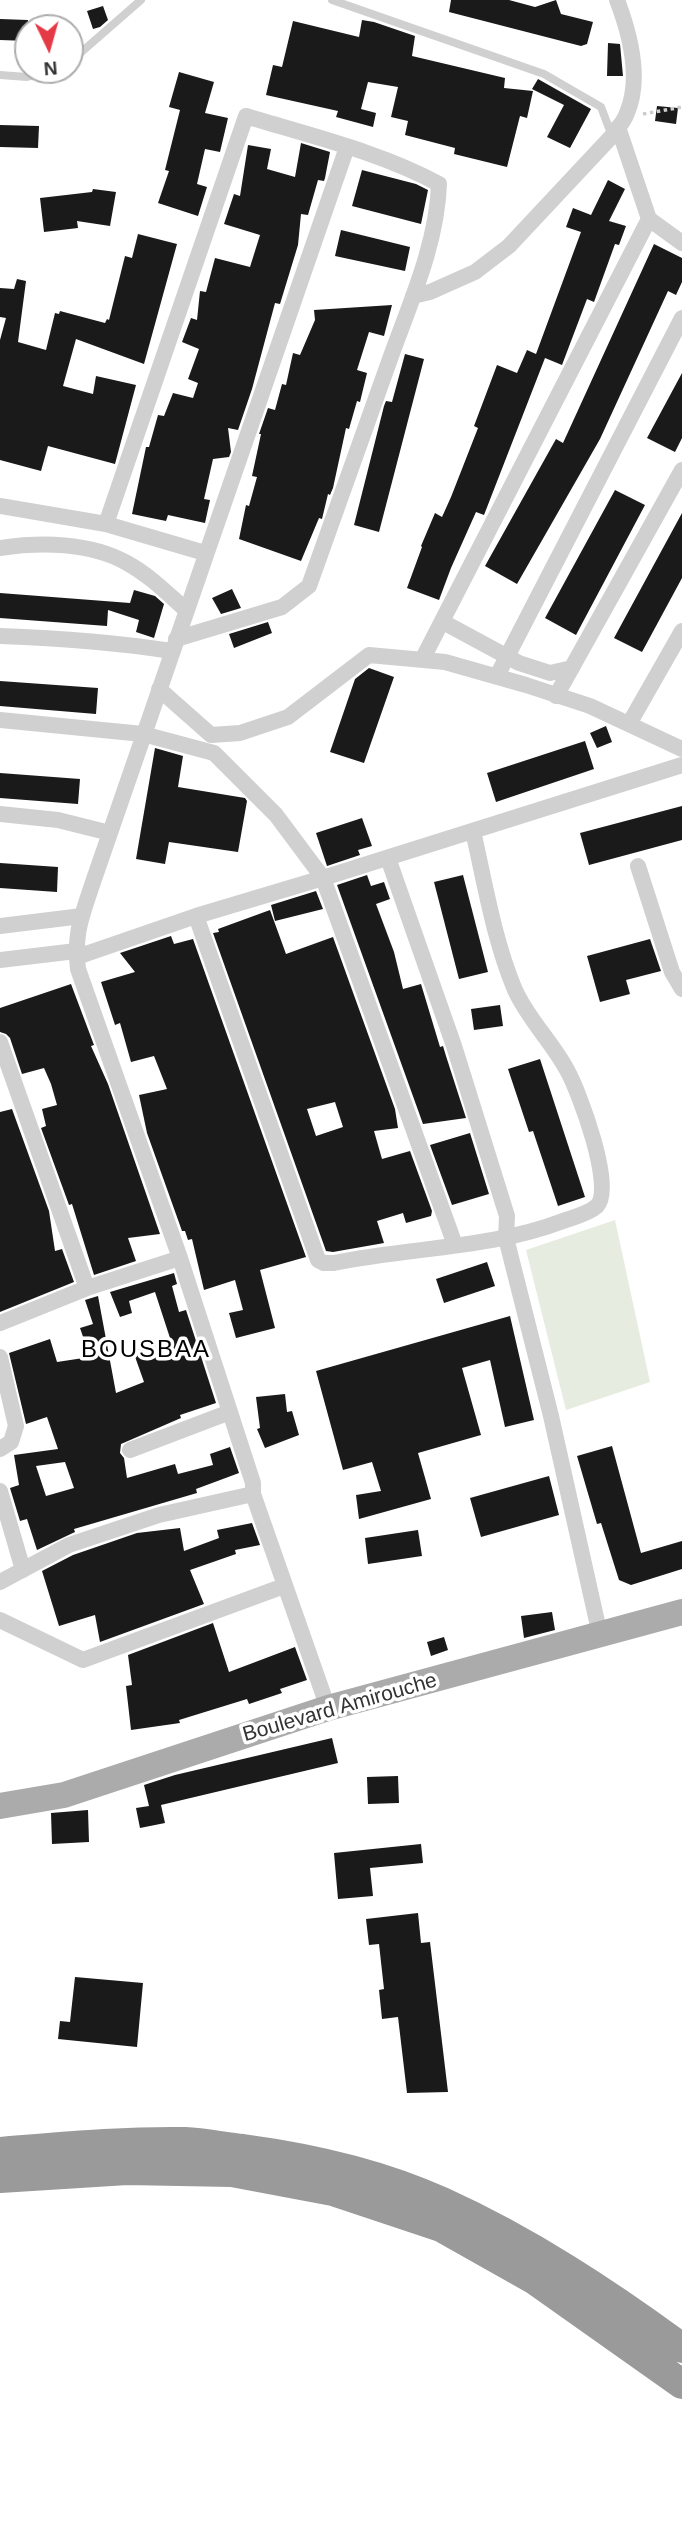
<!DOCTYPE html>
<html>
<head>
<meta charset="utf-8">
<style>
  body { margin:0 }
  #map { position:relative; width:682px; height:2526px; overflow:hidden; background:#fff; font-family:Helvetica,sans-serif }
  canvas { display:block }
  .north { position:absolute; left:14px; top:14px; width:70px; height:70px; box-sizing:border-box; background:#fff; border:2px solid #adadad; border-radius:50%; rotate:175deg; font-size:19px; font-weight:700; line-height:28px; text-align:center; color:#333 }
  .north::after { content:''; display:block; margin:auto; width:24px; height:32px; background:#e63946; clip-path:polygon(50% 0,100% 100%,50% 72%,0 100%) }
</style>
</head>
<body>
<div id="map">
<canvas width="682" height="2526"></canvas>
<div class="north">N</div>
</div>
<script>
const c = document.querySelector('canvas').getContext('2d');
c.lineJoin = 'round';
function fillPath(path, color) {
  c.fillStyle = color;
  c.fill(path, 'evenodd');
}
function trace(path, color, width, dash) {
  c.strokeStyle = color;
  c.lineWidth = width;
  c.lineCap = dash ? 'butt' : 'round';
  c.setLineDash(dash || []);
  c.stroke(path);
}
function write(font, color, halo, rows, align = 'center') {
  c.font = font + ' Helvetica,sans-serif';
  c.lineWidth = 7;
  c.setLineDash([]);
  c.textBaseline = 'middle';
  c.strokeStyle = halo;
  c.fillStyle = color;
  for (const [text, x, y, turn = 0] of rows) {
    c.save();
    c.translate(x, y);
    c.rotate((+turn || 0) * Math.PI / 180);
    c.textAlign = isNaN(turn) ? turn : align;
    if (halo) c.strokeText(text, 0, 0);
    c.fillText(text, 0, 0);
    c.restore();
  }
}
fillPath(new Path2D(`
  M615,1220L650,1382L566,1410L526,1250Z`), '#e6ecdf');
fillPath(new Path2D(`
  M451,0H509L535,7L556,0L561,14L593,22L587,44L581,46L449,12Z
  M103,6L108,20L100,27L93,29L87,11Z
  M0,19L28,20V41L0,40Z
  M362,20L374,22L415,36L412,56L505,78L504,88L533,91L527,118L520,116L507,167L454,154L455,148L405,135L408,121L391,117L398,87L368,82L361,109L376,113L373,127L336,117L338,111L266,95L273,65L282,67L293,21L359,37Z
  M608,43L620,44L623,76H607Z
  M179,72L214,82L205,113L228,118L220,152L205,149L197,184L207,187L198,216L158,203L169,171L165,170L180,110L169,107Z
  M538,79L591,109L570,148L547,137L564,105L532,89Z
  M657,106L678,108L676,124L655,121Z
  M0,125L39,126L38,148L0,147Z
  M301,143L330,152L325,178L324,181L318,180L308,215L301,214L298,245L280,304L275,303L252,389L238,430L228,428L231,452L229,457L213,459L204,499L210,500L205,523L168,515L166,521L132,514L146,447H149L158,415L164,416L173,393L193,398L198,383L188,379L199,349L182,342L191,318L197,320L200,291L206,292L215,258L250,267L260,235L224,224L234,194L240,196L248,145L271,149L267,169L295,177Z
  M362,170L416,184L428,190L421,224L352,206Z
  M608,180L625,189L609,221L626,226L619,245L615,244L594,302L587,299L562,365L545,358L484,515L476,512L451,568L439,600L407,588L422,547L421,546L435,513L442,517L451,497L478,428L474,426L497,365L517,373L527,350L536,354L581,232L566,227L573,208L591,215Z
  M93,189L116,192L110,226L77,221L78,228L44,232L40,198L92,192Z
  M341,230L410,247L405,271L335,256Z
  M138,234L177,244L144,364L76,339L63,386L93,394L96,376L136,385L115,464L48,446L41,471L0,460V340L6,318L0,317V288L14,289L17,279L26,281L18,342L46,350L55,313L59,314L60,311L105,323L107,319L109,320L125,256L132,258Z
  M654,244L682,258V282L676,295L668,291L600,439L517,584L485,566L556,439L563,443Z
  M392,305L384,336L369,332L357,370L367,373L360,402L357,401L349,429L346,428L333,488L330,495L328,494L322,519L319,518L301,561L239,539L246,505L249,506L257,477L252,476L261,434H259L268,408L275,410L282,384L286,385L293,353L300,355L315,320L314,310Z
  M405,354L424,359L379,532L354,525L384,406L386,401L392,402Z
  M682,373V438L675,452L647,438Z
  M615,490L645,505L576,635L545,618Z
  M682,513V578L642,652L614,638Z
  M232,589L241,608L221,614L212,598Z
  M134,590L155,596L164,604L154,638L136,632L139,620L108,610L107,626L0,618V593L130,603Z
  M268,622L272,633L234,648L229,634Z
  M369,668L394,677L364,763L330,752L355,679Z
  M0,681L98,688L96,714L0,706Z
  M606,726L612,742L597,748L590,733Z
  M585,741L594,769L496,802L487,773Z
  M155,748L183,756L178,787L245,798L247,801L238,852L169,842L165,864L136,859Z
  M0,773L80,779L78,804L0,798Z
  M682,806V840L589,865L580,833Z
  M362,818L372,846L358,850L360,855L327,866L316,833Z
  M0,863L58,867L57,892L0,888Z
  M367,875L371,886L384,882L390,899L376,904L394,952L403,989L421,984L440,1047L443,1046L446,1056L466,1118L423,1124L337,885Z
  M463,875L488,972L459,979L434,882Z
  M316,891L323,909L275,921L271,905Z
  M270,910L286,954L333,937L395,1109L398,1128L374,1131L382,1159L410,1151L432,1211L431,1216L406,1223L403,1213L377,1221L384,1243L333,1252L326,1251L213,933L219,932L218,929ZM335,1102L343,1127L316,1136L307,1109Z
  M171,936L174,944L193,939L306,1257L260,1270L275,1328L236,1338L229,1313L243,1310L235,1280L204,1290L192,1239L188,1240L185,1231H182L147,1133L139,1095L167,1089L154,1056L131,1062L120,1023L115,1025L101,982L135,972L120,953Z
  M650,939L661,971L626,980L630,994L600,1002L587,956Z
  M71,984L94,1045L91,1046L108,1084L160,1234L128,1238L136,1261L94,1275L72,1204L69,1205L41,1128L46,1126L42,1109L57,1105L51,1084L44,1068L22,1074L10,1038L6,1034L0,1032V1008Z
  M500,1005L503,1026L474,1030L471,1009Z
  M540,1059L585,1197L558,1206L533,1131L529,1132L508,1069Z
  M12,1109L49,1211L55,1251L62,1249L74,1282L0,1312V1112Z
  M470,1133L489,1194L452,1205L430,1145Z
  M487,1262L495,1286L444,1303L436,1279Z
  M174,1273L177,1284L172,1286L179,1312L186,1310L216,1403L180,1415L181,1418L121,1444L120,1453L124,1458L127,1478L175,1464L178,1474L213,1465L210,1454L230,1447L239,1473L196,1489L197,1493L74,1529L75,1532L37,1550L27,1519L20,1521L10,1488L19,1485L14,1455L58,1449L47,1417L26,1424L9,1353L50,1339L57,1362L90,1357L80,1328L93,1324L85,1300L98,1296L116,1393L144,1382L133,1351L170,1338L155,1292L129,1301L132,1313L120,1317L110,1292ZM65,1462L74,1488L46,1496L36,1466Z
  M510,1316L534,1420L505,1427L490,1360L462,1368L481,1435L418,1453L431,1499L359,1519L356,1495L381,1491L372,1462L343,1470L316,1371Z
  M285,1394L287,1412L292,1411L299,1435L265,1448L257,1429L260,1428L256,1397Z
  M612,1446L641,1553L682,1541V1569L631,1585L619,1580L601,1523L597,1524L577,1456Z
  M549,1476L559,1515L481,1537L470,1498Z
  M252,1523L260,1545L235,1550L236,1554L190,1570L204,1604L100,1642L95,1615L59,1626L42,1571L73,1555L137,1533L180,1528L184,1551L219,1538L217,1530Z
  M418,1530L422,1556L368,1564L365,1538Z
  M552,1612L555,1630L524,1638L521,1616Z
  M213,1623L229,1672L295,1647L307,1680L280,1689L282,1693L249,1704L247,1699L179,1720L180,1723L131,1730L126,1686L132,1685L128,1655Z
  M444,1637L448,1650L431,1656L427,1642Z
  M332,1738L338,1763L161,1805L165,1823L140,1828L136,1808L149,1806L144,1785L175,1775Z
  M398,1776L399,1803L368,1804L367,1777Z
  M88,1810L89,1842L52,1844L51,1813Z
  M421,1844L423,1863L370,1868L373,1896L338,1899L334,1853Z
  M418,1913L421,1943L430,1942L448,2092L407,2093L398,2017L382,2019L379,1990L384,1989L379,1944L369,1945L366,1919Z
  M75,1977L143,1983L137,2047L58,2039L60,2021L70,2022Z`), '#1a1a1a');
trace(new Path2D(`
  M643,114L682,107`), '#cdcdcd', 3.5, [3.5, 3.5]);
trace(new Path2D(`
  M332,0L544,74L601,107L612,136
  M70,62L141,0
  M0,75L27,77L54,70`), '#d0d0d0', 8);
trace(new Path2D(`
  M618,127L649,219L682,243
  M413,296L430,292L475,272L509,246L612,136C617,129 624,122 627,113C642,78 630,34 617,0
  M0,506L106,524L205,553
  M106,524L246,116C311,136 380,152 439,184C437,244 410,303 390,359C363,435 336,510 309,586L282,607L176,639
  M0,548C40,542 90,542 127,563C149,575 167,593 186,610
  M443,622L519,663L550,673L572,668
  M0,636C58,638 114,642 171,651
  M422,660L649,219
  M497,676L682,318
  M159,689L211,735L240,733L288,717L369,655L445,662L526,685L590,706L682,749
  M556,696L682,470
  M0,720L143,734L214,753L276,815L323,878L455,1245
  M629,724L682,631
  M0,814L58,820L110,833
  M388,858L454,1046L507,1216L506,1238L551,1416L600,1635
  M638,866L672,972L682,989
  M196,916L318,1260L324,1263H334C410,1247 490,1249 563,1221C574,1217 588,1214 597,1206C615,1188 579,1091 567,1070C552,1042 528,1019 515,990C494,940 485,884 473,831
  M0,926L82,916
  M77,957L196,916L323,878L682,765
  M0,960L76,951
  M0,1042L87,1288
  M0,1323L87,1288L180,1258
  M0,1357L16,1426L11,1442L0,1449
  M130,1450L230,1412
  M0,1491L23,1570
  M0,1582L69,1545L159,1515L253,1494
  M0,1620L83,1660L284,1586
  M328,1708L253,1494V1483L180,1258L78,969C74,933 81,919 92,885L347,147`), '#d0d0d0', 16);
trace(new Path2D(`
  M0,1806L64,1795L328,1708L682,1612`), '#ababab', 26);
trace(new Path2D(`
  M0,2152C62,2147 124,2141 185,2142C204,2143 224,2147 243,2149C310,2158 381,2174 442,2202C528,2241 607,2293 682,2348
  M0,2178L127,2170L232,2172L333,2191L441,2227L535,2280L682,2384`), '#9a9a9a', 30);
write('21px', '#333', '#fff', [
  ["Boulevard Amirouche",340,1708,-16]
]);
c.letterSpacing = '2px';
write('24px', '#000', '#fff', [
  ["BOUSBAA",146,1350]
]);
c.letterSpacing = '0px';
</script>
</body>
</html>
